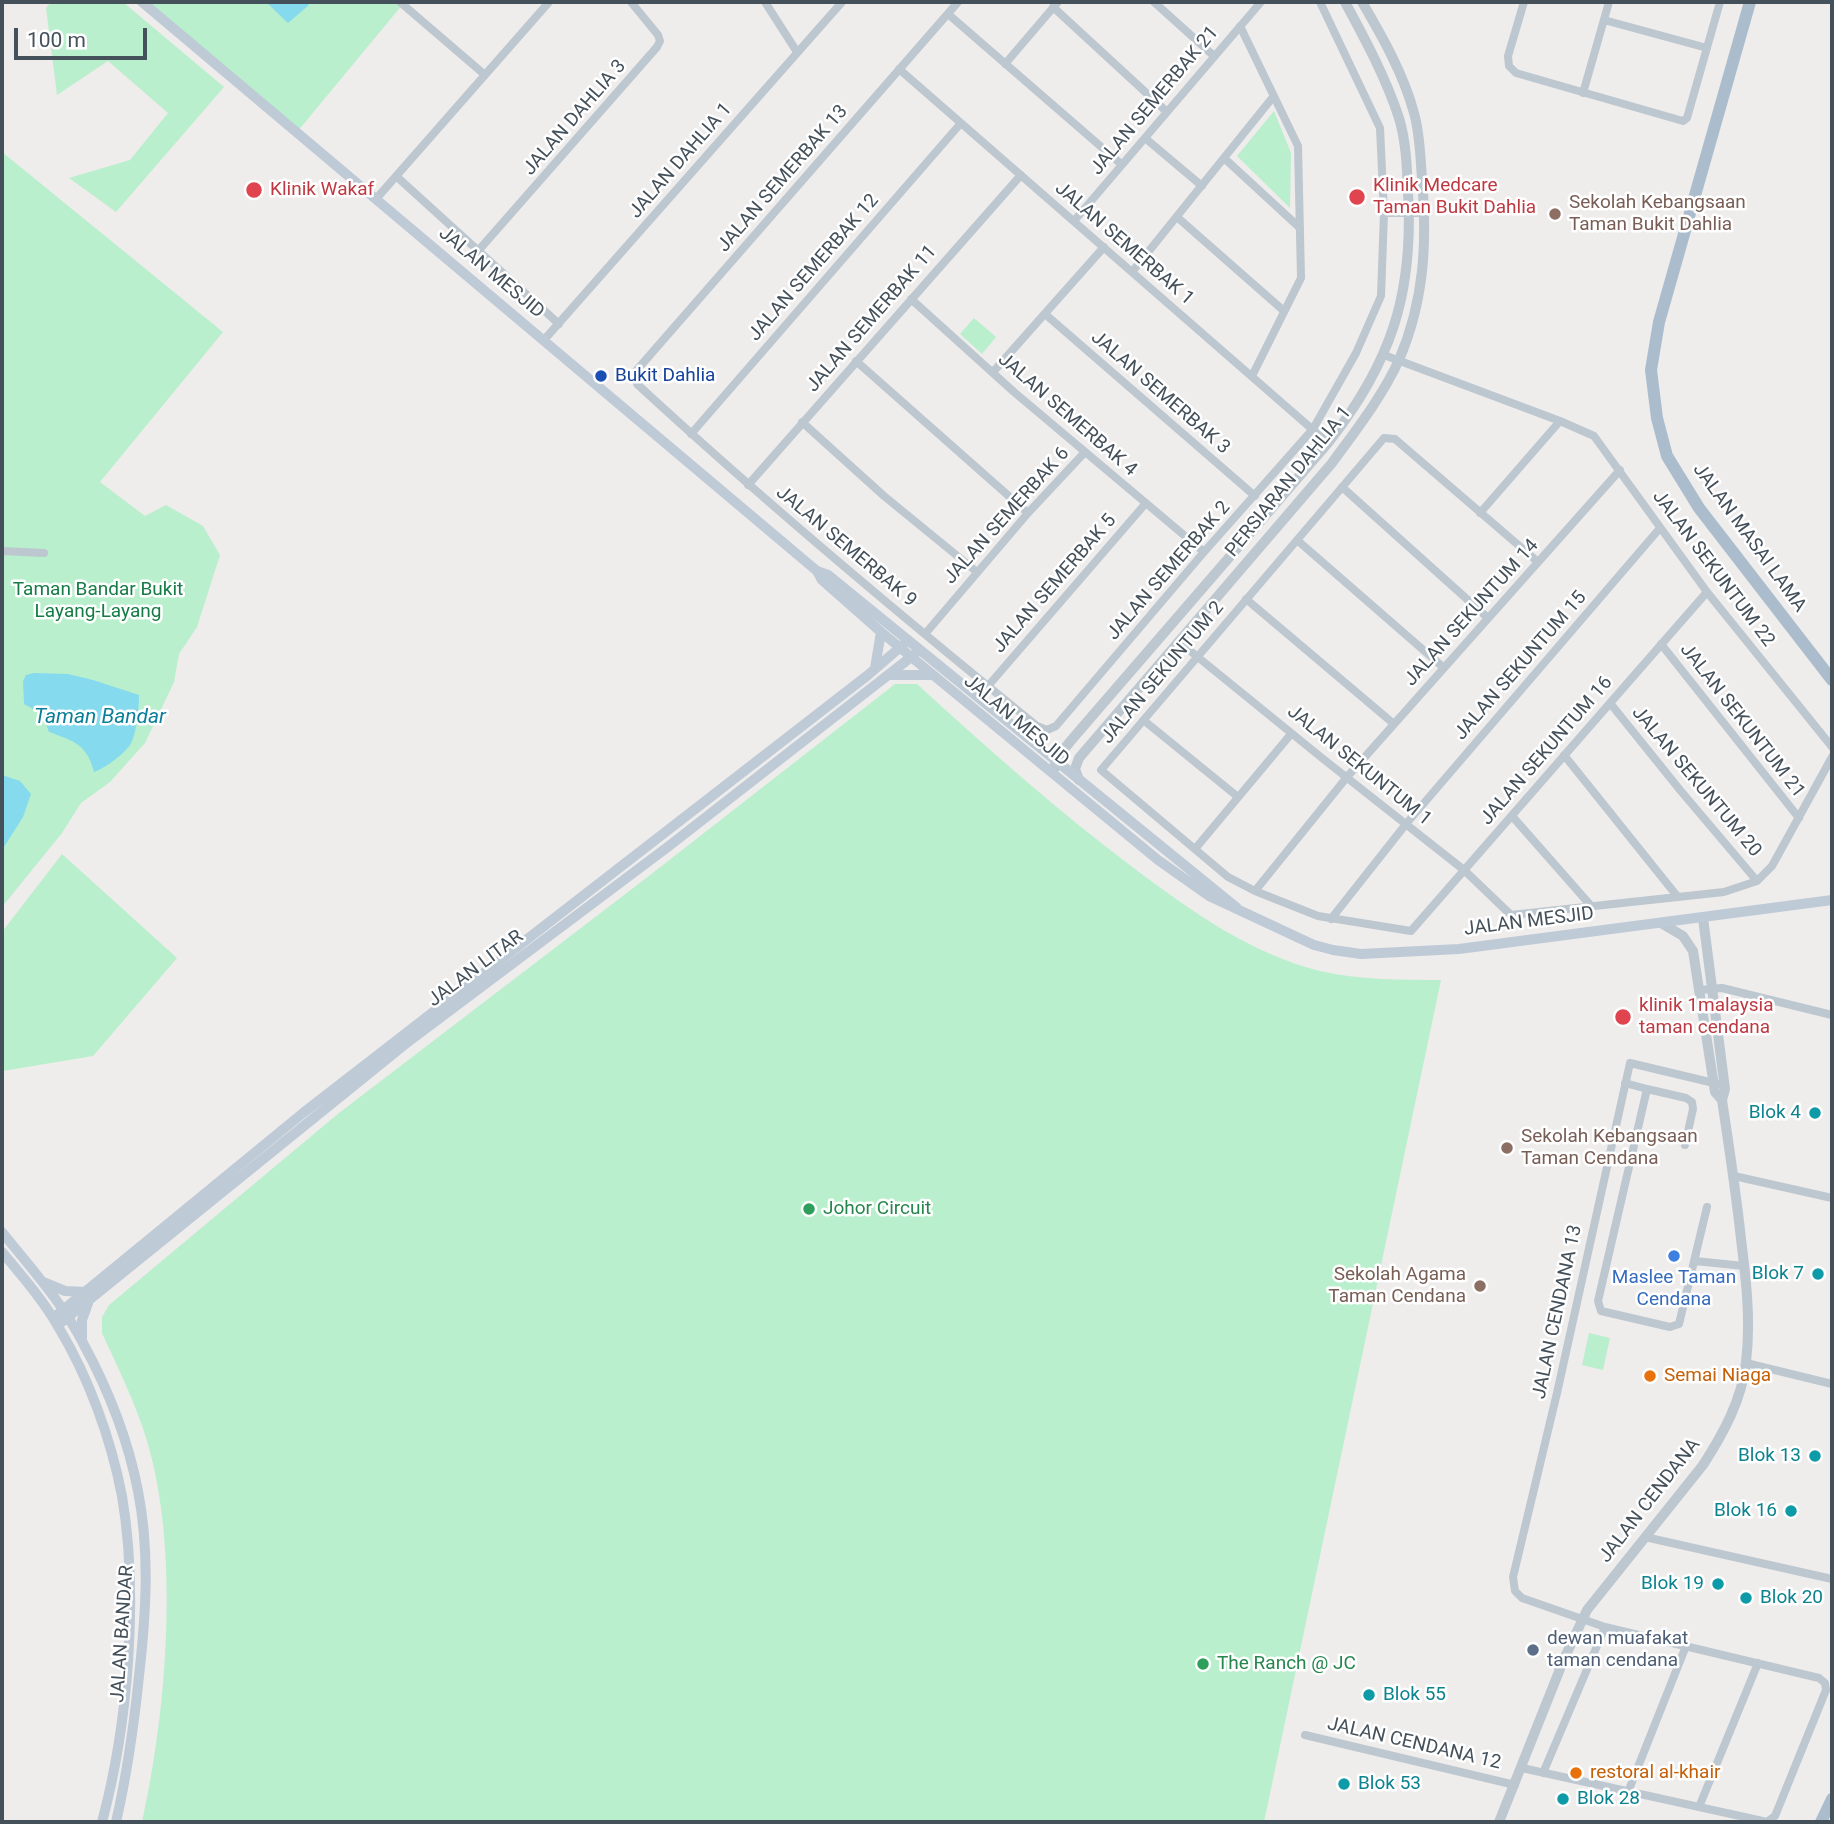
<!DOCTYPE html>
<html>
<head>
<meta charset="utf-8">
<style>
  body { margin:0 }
  #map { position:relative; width:1834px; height:1824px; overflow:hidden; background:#efecec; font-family:Roboto,sans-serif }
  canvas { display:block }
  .frame { position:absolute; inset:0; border:4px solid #44505a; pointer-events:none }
  .scale { position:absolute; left:14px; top:28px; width:133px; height:32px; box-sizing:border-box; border:4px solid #44505a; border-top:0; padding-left:9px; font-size:21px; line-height:24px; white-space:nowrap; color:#44505a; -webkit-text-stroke:5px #fff; paint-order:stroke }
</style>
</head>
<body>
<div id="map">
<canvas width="1834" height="1824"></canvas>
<div class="frame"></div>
<div class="scale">100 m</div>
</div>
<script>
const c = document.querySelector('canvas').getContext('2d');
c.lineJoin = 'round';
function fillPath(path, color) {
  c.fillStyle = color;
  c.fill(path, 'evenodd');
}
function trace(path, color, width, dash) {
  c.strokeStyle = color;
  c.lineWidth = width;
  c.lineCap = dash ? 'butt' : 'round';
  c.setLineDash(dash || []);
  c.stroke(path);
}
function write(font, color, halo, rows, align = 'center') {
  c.font = font + ' Roboto,sans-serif';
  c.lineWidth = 5;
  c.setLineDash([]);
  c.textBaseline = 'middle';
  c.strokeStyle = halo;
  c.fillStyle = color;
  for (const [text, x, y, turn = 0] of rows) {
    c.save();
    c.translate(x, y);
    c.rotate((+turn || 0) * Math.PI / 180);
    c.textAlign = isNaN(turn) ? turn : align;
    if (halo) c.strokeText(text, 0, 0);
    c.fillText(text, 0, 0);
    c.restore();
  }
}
fillPath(new Path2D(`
  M51,2H123L224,87L116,212L69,178L130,160L168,113L108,61L57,95L46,8Z
  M142,2H400L403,4L297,132Z
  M1274,111L1291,153L1290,208L1237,156Z
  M2,152L223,332L100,482L145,516L166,505L203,526L220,555L197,627L179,654L174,682L145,743L110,782L81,803L62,833L2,907Z
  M974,318L996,337L982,354L960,334Z
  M895,684H917C988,749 1059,812 1135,869C1191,911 1251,954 1320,971C1360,980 1400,980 1441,980L1264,1822H142C167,1711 180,1551 147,1441C136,1404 118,1368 102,1333V1317L109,1305L339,1113L645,879Z
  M62,854L177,958L93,1056L3,1071L2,932Z
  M1589,1333L1610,1338L1603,1370L1582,1365Z`), '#b9efcc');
fillPath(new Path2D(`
  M266,2H307L309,5L288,23Z
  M34,673L68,674L93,680L139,695C139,707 137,734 130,745C124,754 104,769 94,772C87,744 74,741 49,732L42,714L24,704L23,681L26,675Z
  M2,775L20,781L31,794L23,817L2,850Z`), '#85daed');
trace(new Path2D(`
  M400,2L485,75
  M765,2L797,52
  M958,2L636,371L637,384C766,503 901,616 1037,726L1047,730L1056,726L1204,552L1313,429L1356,353L1381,296L1384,213L1380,128L1320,2
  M1154,2L1214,56
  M1524,2L1508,56L1509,66L1516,73L1683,121L1687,118L1720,2
  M1053,7L1167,112
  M948,14L1121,164
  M1604,20L1707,48
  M1240,26L1298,146L1301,278L1252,376
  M1005,64L1058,2
  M899,69L1328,443
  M1583,93L1609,2
  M1145,138L1202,186
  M1224,158L1300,228
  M396,176L559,324
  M376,199L549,2
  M1384,213H1425
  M1177,217L1284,311
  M1074,221L1261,2
  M478,251L657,47L660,41L658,35L631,2
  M1132,272L1273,97
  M911,299L1014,392L1204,552
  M1045,314L1255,496
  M544,340L842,2
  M1384,355L1560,421L1594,436L1707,592L1832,747
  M856,361L1028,513
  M993,372L1104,247
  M802,422L884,496L977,572
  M691,434L961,123
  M748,485L1021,175
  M1342,487L1488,618
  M1480,513L1560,421
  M1297,540L1444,668
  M2,551L44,553
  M1538,562L1395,439L1384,438L1101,770L1228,877L1255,891L1318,916L1411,931L1707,592
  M1246,599L1394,724
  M925,634L1028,513L1085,452
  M1178,641L1322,758L1464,870L1511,915L1724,892L1757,881L1772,866L1832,757
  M1661,644L1799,818
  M988,686L1146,503
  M1610,703L1680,790L1757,881
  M1147,723L1238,797
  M1564,755L1677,896
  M1512,816L1592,907
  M1195,849L1291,734
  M1255,891L1347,777L1620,470
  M1331,919L1406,824L1660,528
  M1700,990L1722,988L1832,1015
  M1625,1083L1647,1089
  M1685,1145L1693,1109L1692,1102L1686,1098L1647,1089L1598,1301L1601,1311L1670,1327L1679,1324L1707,1207
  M1734,1176L1832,1198
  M1695,1261L1744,1266
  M1746,1363L1832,1384
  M1645,1537L1832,1579
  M1305,1735L1515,1785
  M1522,1768L1767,1822L1775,1816L1826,1690L1825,1683L1819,1678L1605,1627L1522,1598L1515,1591L1513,1577L1557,1393L1630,1063L1718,1084
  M1543,1773L1605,1627
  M1628,1792L1686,1646
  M1699,1807L1758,1663`), '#bcc7cf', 8);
trace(new Path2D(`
  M1055,768V760L1074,737L1328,443C1391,363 1414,294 1408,192C1407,167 1406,141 1399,118C1386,78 1365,39 1345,2
  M1079,780L1075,769L1079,758L1332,463C1356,430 1382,397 1399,360C1425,299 1427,242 1422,177C1420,155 1420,134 1414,113C1404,75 1382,36 1362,2
  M1661,923L1683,936L1693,951L1715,1092L1722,1100
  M1499,1822L1564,1659L1587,1610L1703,1465C1723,1434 1742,1400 1746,1362C1751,1321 1746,1279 1741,1239C1736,1192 1729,1146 1722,1100L1725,1089L1703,918`), '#bcc7cf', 10);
trace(new Path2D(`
  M142,2L817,571L828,575L1237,908
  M817,571L822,580L881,632L1158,860L1209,896L1314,945L1333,950L1361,954L1459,949L1832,900
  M875,668L881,632
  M890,675H932
  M2,1232C30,1267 62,1302 83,1343C108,1389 128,1439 138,1491C150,1552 146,1614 139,1676C134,1725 127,1774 116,1822
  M2,1252C22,1276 44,1301 59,1328C89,1378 111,1439 122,1496C139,1596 128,1725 102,1822
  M43,1282L65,1291L86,1292
  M53,1318L303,1113L868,675L904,644
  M58,1325L404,1045L669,846L915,654
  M82,1338V1320L88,1303`), '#becad6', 10);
trace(new Path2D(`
  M1750,2L1659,322L1651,370L1657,418L1667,456L1699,508L1832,680
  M1821,1822L1832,1799`), '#abbdcc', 12);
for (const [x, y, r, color] of [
  [254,190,9,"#e0444e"],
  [1357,197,9,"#e0444e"],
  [1555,214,7,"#8d6e63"],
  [601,376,7,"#1a4fb4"],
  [1623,1017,9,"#e0444e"],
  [1815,1113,7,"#0f9aa8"],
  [1507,1148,7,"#8d6e63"],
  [809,1209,7,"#2e9e5b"],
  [1674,1256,7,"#3f7fe0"],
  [1818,1274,7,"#0f9aa8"],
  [1480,1286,7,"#8d6e63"],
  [1650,1376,7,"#e8710a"],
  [1815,1456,7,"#0f9aa8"],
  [1791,1511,7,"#0f9aa8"],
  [1718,1584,7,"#0f9aa8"],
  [1746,1598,7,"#0f9aa8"],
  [1533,1650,7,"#5c6f8a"],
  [1203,1664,7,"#2e9e5b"],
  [1369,1695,7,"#0f9aa8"],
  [1576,1773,7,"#e8710a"],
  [1344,1784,7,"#0f9aa8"],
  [1563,1799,7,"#0f9aa8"]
]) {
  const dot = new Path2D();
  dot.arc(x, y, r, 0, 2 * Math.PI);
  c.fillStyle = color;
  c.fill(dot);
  trace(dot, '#fff', 2.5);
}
write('19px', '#44505a', '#fff', [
  ["JALAN SEMERBAK 21",1155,101,-50],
  ["JALAN DAHLIA 3",575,118,-49],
  ["JALAN DAHLIA 1",681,161,-49],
  ["JALAN SEMERBAK 13",783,179,-49],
  ["JALAN SEMERBAK 1",1124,244,41],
  ["JALAN SEMERBAK 12",814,268,-49],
  ["JALAN MESJID",491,273,40],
  ["JALAN SEMERBAK 11",872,319,-49],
  ["JALAN SEMERBAK 3",1160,393,41],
  ["JALAN SEMERBAK 4",1067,415,41],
  ["PERSIARAN DAHLIA 1",1289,482,-51],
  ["JALAN SEMERBAK 6",1007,516,-48],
  ["JALAN MASAI LAMA",1749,538,54],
  ["JALAN SEMERBAK 9",846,547,40],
  ["JALAN SEKUNTUM 22",1713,569,53],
  ["JALAN SEMERBAK 2",1169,571,-49],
  ["JALAN SEMERBAK 5",1055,584,-49],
  ["JALAN SEKUNTUM 14",1472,613,-48],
  ["JALAN SEKUNTUM 15",1521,666,-49],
  ["JALAN SEKUNTUM 2",1163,673,-50],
  ["JALAN MESJID",1016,721,40],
  ["JALAN SEKUNTUM 21",1742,721,52],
  ["JALAN SEKUNTUM 16",1547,751,-49],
  ["JALAN SEKUNTUM 1",1359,766,39],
  ["JALAN SEKUNTUM 20",1696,782,50],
  ["JALAN MESJID",1529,922,-7],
  ["JALAN LITAR",476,969,-37],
  ["JALAN CENDANA 13",1558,1312,-78],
  ["JALAN CENDANA",1650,1501,-52],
  ["JALAN BANDAR",123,1634,-86],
  ["JALAN CENDANA 12",1414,1744,13]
]);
write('19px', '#be3a42', '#fff', [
  ["Klinik Medcare",1373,186],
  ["Taman Bukit Dahlia",1373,208],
  ["Klinik Wakaf",270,190],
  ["klinik 1malaysia",1639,1006],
  ["taman cendana",1639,1028]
], 'left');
write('19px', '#785e54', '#fff', [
  ["Sekolah Kebangsaan",1569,203],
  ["Taman Bukit Dahlia",1569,225],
  ["Sekolah Kebangsaan",1521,1137],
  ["Taman Cendana",1521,1159],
  ["Sekolah Agama",1466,1275,"right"],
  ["Taman Cendana",1466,1297,"right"]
], 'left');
write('19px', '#164399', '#fff', [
  ["Bukit Dahlia",615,376]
], 'left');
write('19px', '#157c45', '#fff', [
  ["Taman Bandar Bukit",98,590],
  ["Layang-Layang",98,612]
]);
write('19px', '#0d838f', '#fff', [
  ["Blok 4",1801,1113],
  ["Blok 7",1804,1274],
  ["Blok 13",1801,1456],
  ["Blok 16",1777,1511],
  ["Blok 19",1704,1584],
  ["Blok 20",1760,1598,"left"],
  ["Blok 55",1383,1695,"left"],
  ["Blok 53",1358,1784,"left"],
  ["Blok 28",1577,1799,"left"]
], 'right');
write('19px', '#27864d', '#fff', [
  ["Johor Circuit",823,1209],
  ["The Ranch @ JC",1217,1664]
], 'left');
write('19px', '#366cbe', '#fff', [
  ["Maslee Taman",1674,1278],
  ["Cendana",1674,1300]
]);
write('19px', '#c56008', '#fff', [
  ["Semai Niaga",1664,1376],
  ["restoral al-khair",1590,1773]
], 'left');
write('19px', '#4e5e75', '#fff', [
  ["dewan muafakat",1547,1639],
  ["taman cendana",1547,1661]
], 'left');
write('italic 21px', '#0b7f99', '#fff', [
  ["Taman Bandar",100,718]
]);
</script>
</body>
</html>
